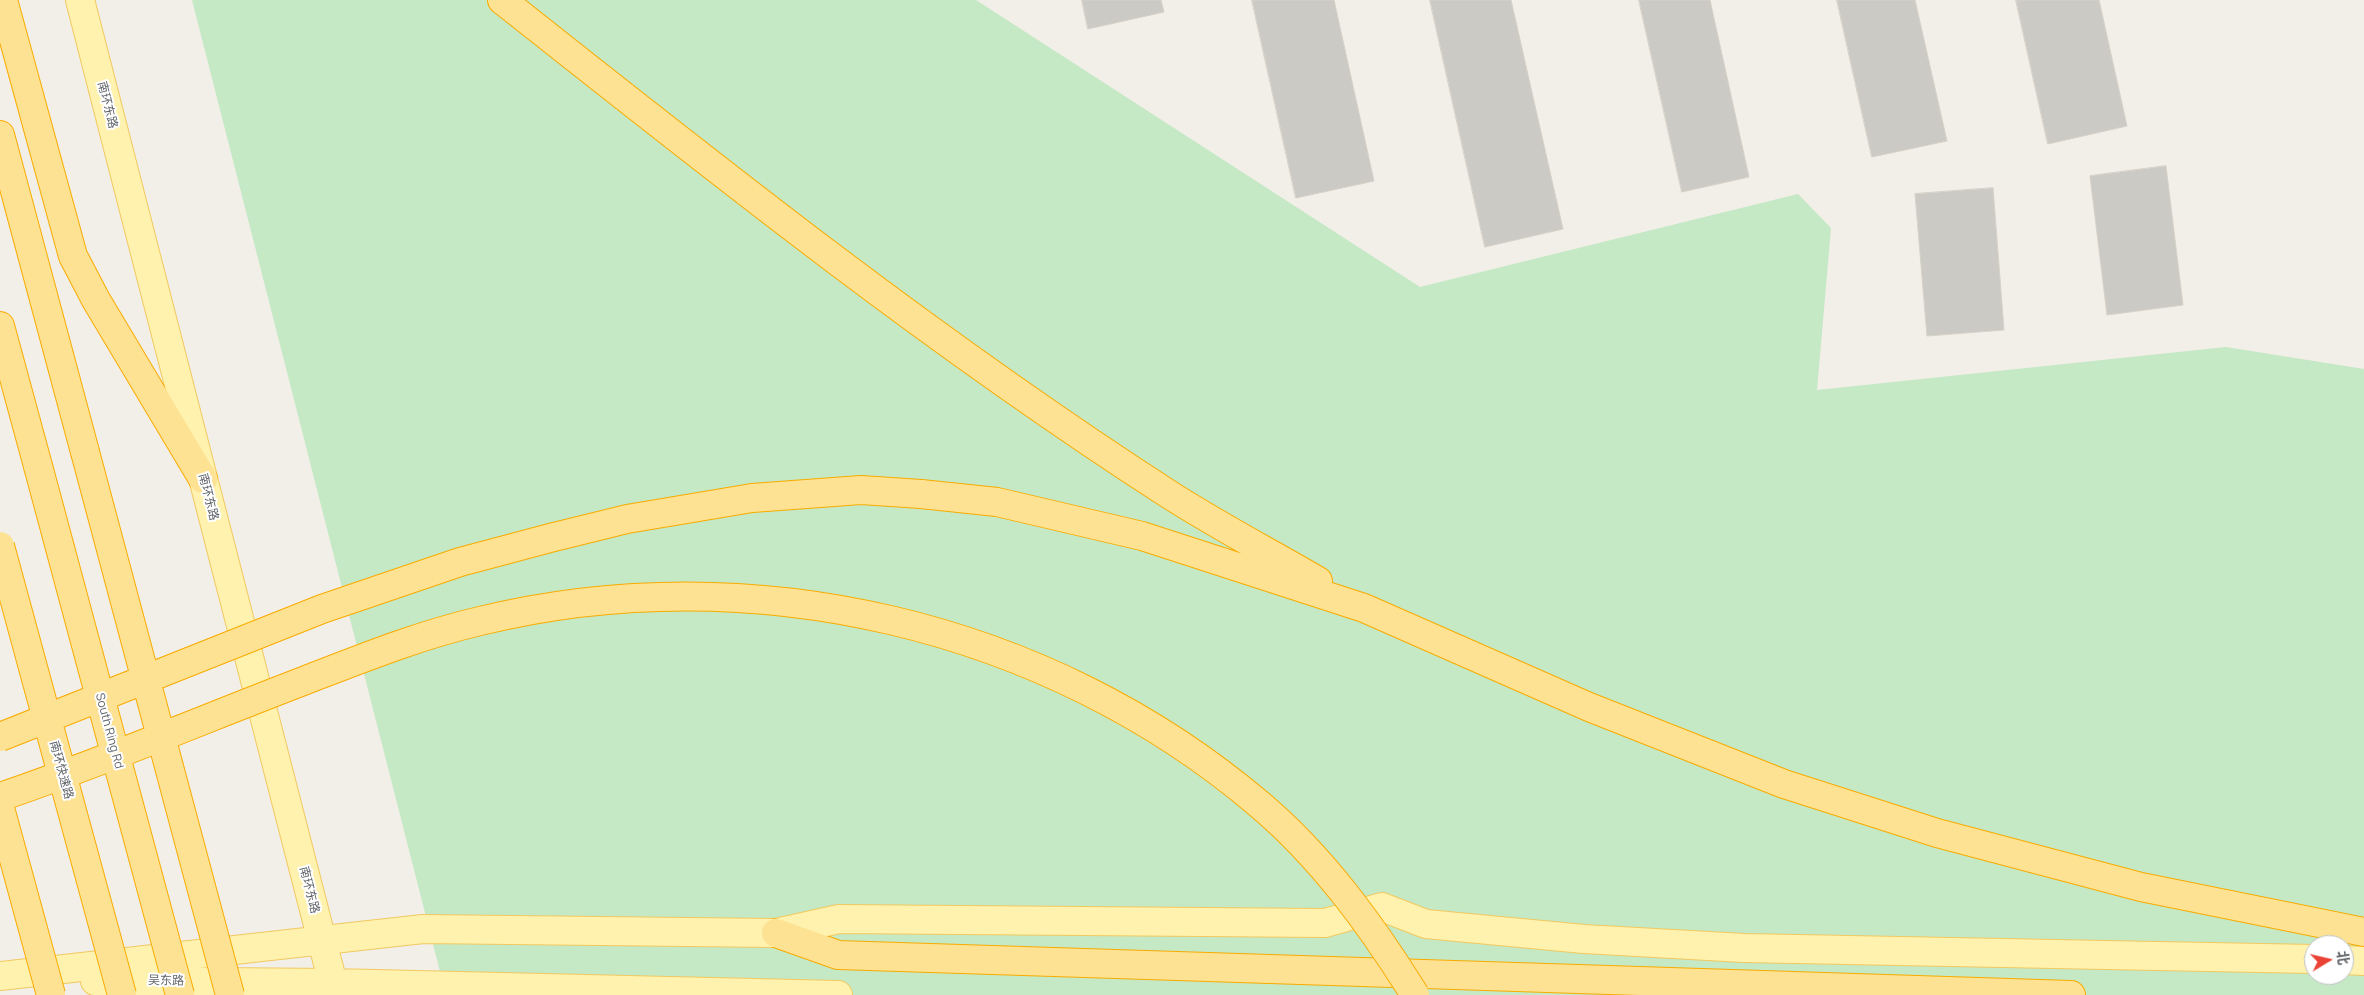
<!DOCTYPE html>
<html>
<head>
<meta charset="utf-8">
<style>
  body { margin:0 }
  #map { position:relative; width:2364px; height:995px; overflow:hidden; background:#f1efe8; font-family:Manrope,"Noto Sans SC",sans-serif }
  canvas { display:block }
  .north { position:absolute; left:2304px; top:935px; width:50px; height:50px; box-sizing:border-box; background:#fff; border:1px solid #bfc1c3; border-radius:50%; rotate:81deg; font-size:14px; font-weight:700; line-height:20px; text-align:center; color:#5f6368 }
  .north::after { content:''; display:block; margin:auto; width:18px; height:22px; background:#ea4335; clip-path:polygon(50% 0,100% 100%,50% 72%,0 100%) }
</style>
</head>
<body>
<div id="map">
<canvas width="2364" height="995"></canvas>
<div class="north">北</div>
</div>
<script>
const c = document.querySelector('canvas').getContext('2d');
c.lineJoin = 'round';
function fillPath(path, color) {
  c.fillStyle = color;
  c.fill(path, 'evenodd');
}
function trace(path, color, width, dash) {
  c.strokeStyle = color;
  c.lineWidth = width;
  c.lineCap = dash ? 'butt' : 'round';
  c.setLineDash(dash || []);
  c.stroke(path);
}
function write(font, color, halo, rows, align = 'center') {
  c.font = font + ' Manrope,"Noto Sans SC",sans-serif';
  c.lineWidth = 4;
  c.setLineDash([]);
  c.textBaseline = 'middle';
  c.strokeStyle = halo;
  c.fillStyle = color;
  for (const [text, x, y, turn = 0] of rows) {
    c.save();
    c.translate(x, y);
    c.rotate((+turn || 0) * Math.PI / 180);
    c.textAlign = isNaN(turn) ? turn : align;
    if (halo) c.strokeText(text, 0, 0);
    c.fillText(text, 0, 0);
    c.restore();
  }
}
fillPath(new Path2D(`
  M192,0H976L1420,287L1798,194L1831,228L1817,390L2226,347L2364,369V995H446ZM2314,945H2344V975H2314Z`), '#c5e8c5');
const building = new Path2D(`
  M1082,0H1161L1164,12L1088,29Z
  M1252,0H1334L1374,181L1296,198Z
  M1430,0H1511L1563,229L1485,247Z
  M1639,0H1710L1749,177L1682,192Z
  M1837,0H1915L1947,141L1872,157Z
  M2016,0H2099L2127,126L2048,144Z
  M2166,166L2183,305L2107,315L2090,176Z
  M1993,188L2004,330L1927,336L1915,194Z`);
fillPath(building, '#cccac5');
trace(building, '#d6d1c6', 1);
const major = new Path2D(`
  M80,0L336,995
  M2344,960L2364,961
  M0,976L423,929L776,933L839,919L1325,923L1382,907L1426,924L1584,939L1744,948L2314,959
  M95,981L333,983L838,995`);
const highway = new Path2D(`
  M3,0L73,256L96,300L203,479
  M502,0C719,172 937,345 1170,495C1217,525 1268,552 1318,581
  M0,135L85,452
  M0,326L38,466
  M921,494L997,502L1142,536L1364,608L1589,707L1784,784L1937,833L2141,887L2364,932
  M776,933L838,955L2071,995`);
trace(major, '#f2c960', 30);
trace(highway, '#f9ab00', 30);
trace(major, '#fff2af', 28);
trace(highway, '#fde293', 28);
const highwayBridge = new Path2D(`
  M85,452L230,995
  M38,466L180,995
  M0,546L122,995
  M0,737L322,609L460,562L550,538L627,519L752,498L861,490L921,494
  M0,797C103,762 204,719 306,680C363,658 420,635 480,621C750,555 1047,624 1259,804C1322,857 1372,926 1415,995
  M0,808L51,995`);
trace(highwayBridge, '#f9ab00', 30, []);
trace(highwayBridge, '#fde293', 28);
write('12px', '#5f6368', '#fff', [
  ["南环东路",107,105,76],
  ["南环东路",208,497,76],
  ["South Ring Rd",109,731,75],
  ["南环快速路",61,770,75],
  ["南环东路",309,890,76],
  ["吴东路",166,981,1]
]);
</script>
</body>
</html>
